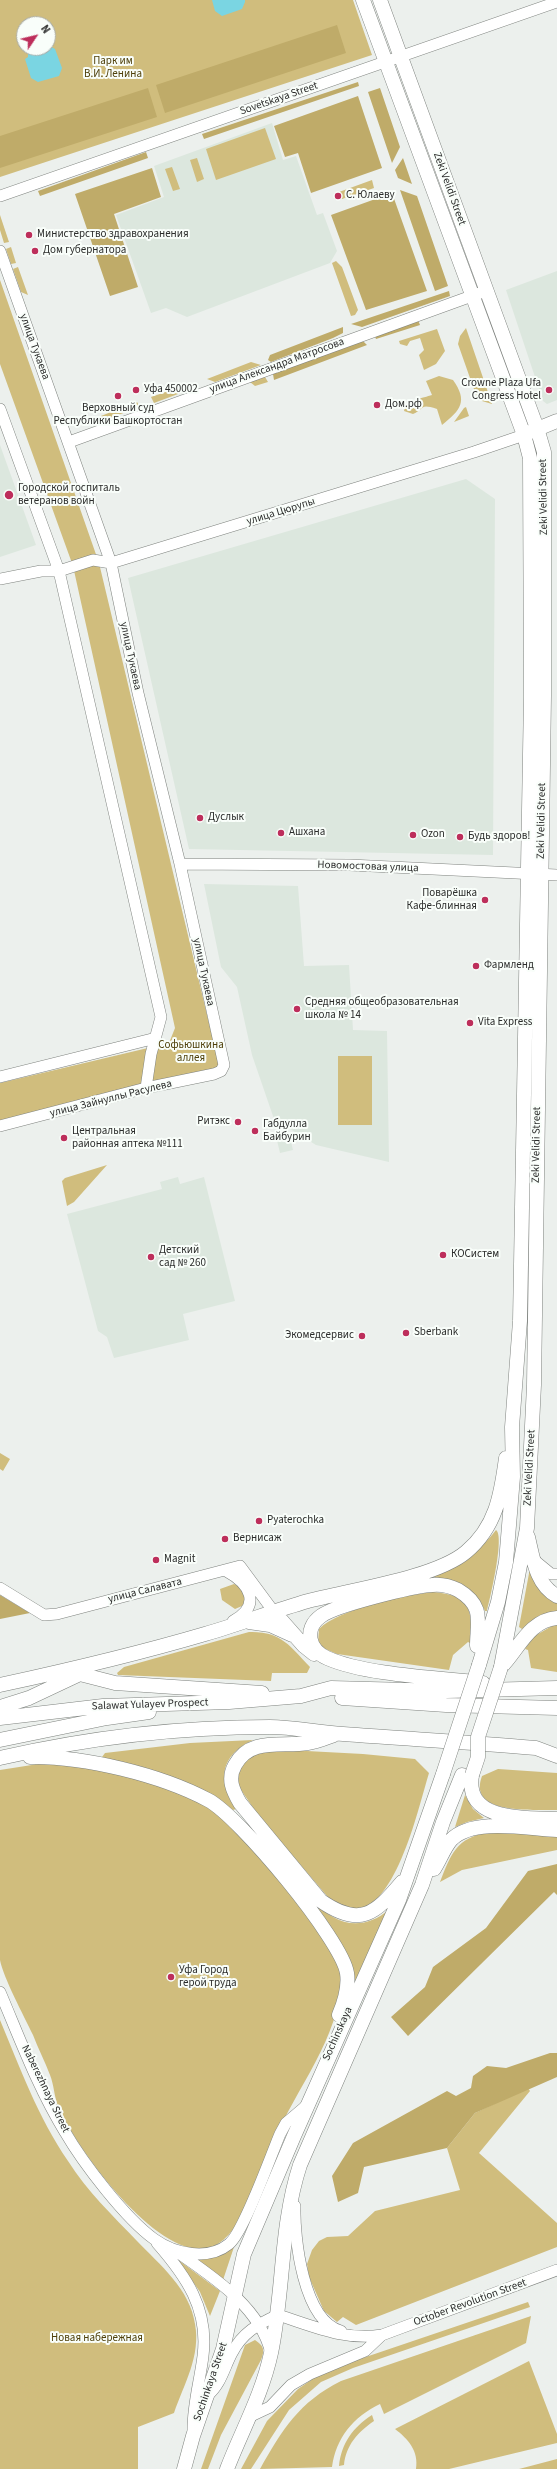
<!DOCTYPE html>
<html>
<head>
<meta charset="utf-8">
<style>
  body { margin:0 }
  #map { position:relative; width:557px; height:2469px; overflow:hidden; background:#ecf0ed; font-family:"Source Sans 3",sans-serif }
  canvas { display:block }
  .north { position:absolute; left:16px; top:16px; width:40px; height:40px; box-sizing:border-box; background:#f9fefa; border:1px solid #a7aaa7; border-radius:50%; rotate:55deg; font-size:11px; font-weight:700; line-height:16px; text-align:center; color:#2b2c2b }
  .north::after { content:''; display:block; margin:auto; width:14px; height:18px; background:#bd2e5b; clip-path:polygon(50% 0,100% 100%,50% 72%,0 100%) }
</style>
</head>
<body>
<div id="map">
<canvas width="557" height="2469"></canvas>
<div class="north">N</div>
</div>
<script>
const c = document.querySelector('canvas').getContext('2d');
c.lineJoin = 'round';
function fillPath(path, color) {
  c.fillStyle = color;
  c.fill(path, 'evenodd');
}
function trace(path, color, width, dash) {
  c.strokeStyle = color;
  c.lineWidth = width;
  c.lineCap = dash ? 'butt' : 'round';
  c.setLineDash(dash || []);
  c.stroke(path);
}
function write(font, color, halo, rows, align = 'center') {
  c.font = font + ' "Source Sans 3",sans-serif';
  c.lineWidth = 4;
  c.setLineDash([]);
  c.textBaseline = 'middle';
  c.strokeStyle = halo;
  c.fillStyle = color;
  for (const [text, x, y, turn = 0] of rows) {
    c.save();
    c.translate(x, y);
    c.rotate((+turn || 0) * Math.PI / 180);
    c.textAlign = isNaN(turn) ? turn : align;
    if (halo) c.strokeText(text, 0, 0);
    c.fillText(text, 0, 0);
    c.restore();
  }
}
fillPath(new Path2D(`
  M272,123L283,160L296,156L317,215L323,213L337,251L330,263L187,317L166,308L151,313L116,215L164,197L154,166Z
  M557,271V400L547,404L543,401L506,290Z
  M0,445L36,545L0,557Z
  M466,479L495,499L493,855L189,849L128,578Z
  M204,884L298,886L304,966L349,965L353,1030L387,1031L389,1162L316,1145L274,1119L252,1055L237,987L221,967Z
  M288,1129L293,1150L280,1153L275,1132Z
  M178,1177L180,1184L204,1177L235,1301L183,1314L189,1340L114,1358L107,1337L98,1331L67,1214L162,1189L160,1182Z`), '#dce7de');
fillPath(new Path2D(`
  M0,0H353L372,55L0,177ZM24,24H48V48H24Z
  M265,128L276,159L216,180L206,149Z
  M197,158L204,179L197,182L190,160Z
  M172,167L180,189L173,191L165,169Z
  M372,180L374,188L342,199L339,192Z
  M0,215L9,242L4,243L0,230Z
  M11,247L16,263L11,264L6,249Z
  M336,261L342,267L358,310L355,315L351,316L332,263Z
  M18,267L28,295L21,292L13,269Z
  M0,280L99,563L220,1069L0,1122V1083L169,1043L175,1028L73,566L0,364Z
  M466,328L492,404L482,401L476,395L458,344L460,336Z
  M437,329L445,351L436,364L424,370L419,355L424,350L420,338L410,341L407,346L400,344L399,341Z
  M251,362L261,365L215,382L207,379Z
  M439,376L453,380C468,401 461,410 442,425L437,409C419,403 425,409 413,414L404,411C407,400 423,398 432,395L426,381Z
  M265,377L268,382L255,386L250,382Z
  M192,383L194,388L154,403L151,397Z
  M137,402L140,407L137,408L91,425L87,424L88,421Z
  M466,407L469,416L454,422L464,408Z
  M338,1056H372V1125H338Z
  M107,1165L74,1202L67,1206L62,1181L65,1178Z
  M0,1453L10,1459L3,1471L0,1469Z
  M496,1530C505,1536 490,1599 487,1611H485C472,1586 460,1581 433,1577C459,1565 478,1553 496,1530Z
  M530,1568L557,1602V1612L537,1617L522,1629L519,1627Z
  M234,1584L240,1587L247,1599L242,1606L235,1609L222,1600L220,1589Z
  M433,1592C471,1595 473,1610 470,1643L468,1642L453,1655L449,1670L337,1654L323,1648L318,1642L319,1629C339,1609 404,1595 433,1592Z
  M557,1623V1672L531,1668L528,1650L525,1649L533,1637Z
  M249,1632C281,1631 290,1646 310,1667L307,1673H272L271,1681L118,1675L117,1673L124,1667Z
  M253,1740C220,1756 217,1779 236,1809L233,1810L213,1795L102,1757L105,1753L190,1743Z
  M269,1749L363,1754L415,1759L429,1773C419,1805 396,1912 353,1909C342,1909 335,1903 327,1896L258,1815L239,1787L237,1779L239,1770L249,1756Z
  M51,1762C94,1765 191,1789 223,1817C254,1845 280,1881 305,1914C316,1929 342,1960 341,1979C340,2038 296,2088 274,2141C261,2171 244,2234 212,2247C161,2266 75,2147 58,2106C54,2096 54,2085 50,2075C45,2062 38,2048 33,2035C24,2016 3,1977 0,1960C0,1942 0,1921 0,1903C0,1859 0,1814 0,1770Z
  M498,1769L557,1773V1810C534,1809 467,1816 482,1776Z
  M465,1795L473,1809L484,1818L467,1822L455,1827Z
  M489,1832L557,1835V1850L462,1870L440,1882C451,1854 456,1838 489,1832Z
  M313,1903C320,1907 326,1913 333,1917C351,1928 373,1924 388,1910L353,1988C354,1953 332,1930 313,1903Z
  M0,2020C20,2068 38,2117 68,2161C87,2191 113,2216 137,2241C160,2265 190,2289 195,2324C201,2356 184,2384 174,2413L138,2427V2469H0Z
  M528,2088L530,2091L479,2153L557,2223V2247L356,2325L343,2317L337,2322L324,2311L309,2277L307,2264L312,2250L319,2241L327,2237L348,2236L375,2211L460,2190L447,2148L475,2113Z
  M234,2247L223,2280L197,2261Z
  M177,2259L220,2291L210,2316L200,2292Z
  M528,2302L530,2307L353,2368L321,2382L289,2410L251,2469H241L267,2421L298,2389L317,2376L351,2362Z
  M531,2316L526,2343L384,2414L380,2404C353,2417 336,2438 332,2467L260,2469C282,2430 299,2402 341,2381Z
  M255,2340C264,2346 265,2350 261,2360L221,2435L208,2469H201L245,2345Z
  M529,2361L557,2434V2443L449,2469H416C419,2451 408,2439 395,2429Z
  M372,2415L374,2421C358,2432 346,2445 344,2465L339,2466C341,2444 353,2427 372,2415Z
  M557,2459V2469H519Z`), '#d0bd7d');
fillPath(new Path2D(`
  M337,25L346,53L165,113L156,85Z
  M358,82L359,86L204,139L202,134Z
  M148,88L157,117L0,168V136Z
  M380,88L400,147L392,163L368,92Z
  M358,96L382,168L311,193L298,153L285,157L274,126Z
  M146,152L148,158L40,196L38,191Z
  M403,158L412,184L398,178L395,170Z
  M152,168L161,197L114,214L138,287L110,296L75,194Z
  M400,190L417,196L448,286L435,291Z
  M392,193L427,291L366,310L331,215Z
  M449,291L450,296L362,327L351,324Z
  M418,320L420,325L376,339L374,334Z
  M343,327V333L333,338L271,362L268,360L270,355Z
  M362,340L367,345L274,380L273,374Z
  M0,1595L30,1613L0,1619Z
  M557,1864V1895L554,1892L408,2036L391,2017L425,1987L433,1967L486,1928L528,1871Z
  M550,2053H557V2077L475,2113L447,2148L364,2167L358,2193L338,2202L332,2176L353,2143L447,2091L456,2096L471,2088L473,2076L487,2066L506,2068Z`), '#bfab69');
fillPath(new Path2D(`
  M212,0H245V2L242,9L222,16L215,11Z
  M48,45L55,49L62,68L59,76L38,82L31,78L25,59L28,57V51L48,48Z`), '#7ad5e2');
const minor = new Path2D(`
  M0,196L557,2
  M0,251L111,563L138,693L180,864L224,1065L221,1071L214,1074L146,1088L0,1126
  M0,409L59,571L161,1017L151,1054L146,1088
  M69,442L480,293
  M0,579L41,571H59L93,560L111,563L474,452L524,435
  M180,864L350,865L557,875
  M0,1077L156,1038
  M534,1560L551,1574H557
  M226,1571C250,1584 262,1605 233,1621
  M0,1588L44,1615L57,1614L240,1566L274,1612
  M0,1992C20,2039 38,2088 65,2132C83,2163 125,2218 154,2239C175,2254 208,2261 229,2244C244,2232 271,2155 280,2134L286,2123L306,2106
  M295,2206C294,2237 303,2321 341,2331
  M157,2243C186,2276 209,2309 203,2356C200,2381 193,2403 193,2429
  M180,2254C216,2279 260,2308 271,2353
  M208,2395C221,2384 224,2368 232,2353C242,2333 258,2324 278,2315C313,2326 345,2341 382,2335L557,2270
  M253,2415L270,2407L291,2385L310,2374L365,2351L382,2335`);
const major = new Path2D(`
  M363,0L524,435L530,458L531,697L520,1321L512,1427L513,1477L506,1562L498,1602L479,1665
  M380,0L537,428L544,452V696L534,1385L527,1528L501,1667
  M530,432L557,421
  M528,1537C533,1558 536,1585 557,1596
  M274,1612L304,1646L314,1654
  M249,1622L270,1625L292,1635
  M477,1646C477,1622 485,1606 458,1590C450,1586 441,1584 432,1585C413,1586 336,1605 321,1616C303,1629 309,1650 327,1658C365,1675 440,1678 483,1683
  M501,1667C518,1650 529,1620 557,1618
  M68,1671L115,1683L262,1693
  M0,1685C69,1670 137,1654 205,1634C240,1624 273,1611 308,1601C350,1590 435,1578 466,1552C496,1527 501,1495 506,1458
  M342,1698L446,1705L557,1708
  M0,1707L29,1698L80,1674
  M0,1718L103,1706L229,1702L301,1696L331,1688L447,1691L557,1688
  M334,1735C326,1738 317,1742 308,1743C281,1747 250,1737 235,1765C227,1779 233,1791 240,1803L321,1901C360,1928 375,1914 402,1882
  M0,1740L107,1718L149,1712
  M30,1757C84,1756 161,1775 208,1800C239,1816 342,1940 347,1973C349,1986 344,2003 339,2015
  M0,1758C87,1738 181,1727 270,1727C295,1727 318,1733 343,1734C407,1739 472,1742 536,1748L557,1756
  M472,1775C464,1822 526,1818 557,1819
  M434,1869C440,1860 444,1848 451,1840C473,1817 528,1829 557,1830
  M184,2469L193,2436L223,2349L244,2254L294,2136L399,1900L443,1774
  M227,2469C242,2430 262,2395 271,2353C284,2291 280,2226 300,2165L422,1885L443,1822L462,1775`);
trace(minor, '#7f837f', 12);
trace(major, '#7f837f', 15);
trace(minor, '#fff', 11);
trace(major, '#fff', 14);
const majorBridge = new Path2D(`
  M443,1774L479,1665
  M472,1775L478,1757V1737L501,1667`);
trace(majorBridge, '#7f837f', 15, []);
trace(majorBridge, '#fff', 14);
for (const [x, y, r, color] of [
  [338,196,4,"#bd2e5b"],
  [29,235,4,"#bd2e5b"],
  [35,251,4,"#bd2e5b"],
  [136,390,4,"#bd2e5b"],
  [549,390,4,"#bd2e5b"],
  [118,396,4,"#bd2e5b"],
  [377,405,4,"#bd2e5b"],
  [9,495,5,"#bd2e5b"],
  [200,818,4,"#bd2e5b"],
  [281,833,4,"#bd2e5b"],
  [413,835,4,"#bd2e5b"],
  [460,837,4,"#bd2e5b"],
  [485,900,4,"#bd2e5b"],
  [476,966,4,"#bd2e5b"],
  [297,1009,4,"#bd2e5b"],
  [470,1023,4,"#bd2e5b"],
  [238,1122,4,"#bd2e5b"],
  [255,1131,4,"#bd2e5b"],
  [64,1138,4,"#bd2e5b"],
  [443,1255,4,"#bd2e5b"],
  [151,1257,4,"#bd2e5b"],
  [406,1333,4,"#bd2e5b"],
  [362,1336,4,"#bd2e5b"],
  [259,1521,4,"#bd2e5b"],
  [225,1539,4,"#bd2e5b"],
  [156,1560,4,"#bd2e5b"],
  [171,1977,4,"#bd2e5b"]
]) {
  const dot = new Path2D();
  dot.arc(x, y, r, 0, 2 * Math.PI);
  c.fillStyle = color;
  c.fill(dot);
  trace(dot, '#f9fefa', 1.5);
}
write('11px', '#4f400a', '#f9fefa', [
  ["Парк им",113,62],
  ["В.И. Ленина",113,75],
  ["Софьюшкина",191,1046],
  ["аллея",191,1059],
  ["Новая набережная",97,2339]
]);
write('11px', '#2b2c2b', '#f9fefa', [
  ["Sovetskaya Street",279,99,-19],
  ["Zeki Velidi Street",449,189,70],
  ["улица Тукаева",34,347,70],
  ["улица Александра Матросова",277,366,-20],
  ["Zeki Velidi Street",544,497,-91],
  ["улица Цюрупы",281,512,-17],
  ["улица Тукаева",130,656,78],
  ["Zeki Velidi Street",542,821,-89],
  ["Новомостовая улица",368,867,2],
  ["улица Тукаева",203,972,78],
  ["улица Зайнуллы Расулева",111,1099,-14],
  ["Zeki Velidi Street",537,1145,-89],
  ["Zeki Velidi Street",530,1468,-87],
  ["улица Салавата",145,1591,-14],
  ["Salawat Yulayev Prospect",150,1705,-2],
  ["Sochinskaya",338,2034,-66],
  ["Naberezhnaya Street",45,2089,64],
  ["October Revolution Street",470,2303,-20],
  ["Sochinkaya Street",211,2382,-71]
]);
write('11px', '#2b2c2b', '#f9fefa', [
  ["С. Юлаеву",346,196],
  ["Министерство здравохранения",37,235],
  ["Дом губернатора",43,251],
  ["Crowne Plaza Ufa",541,384,"right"],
  ["Congress Hotel",541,397,"right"],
  ["Уфа 450002",144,390],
  ["Дом.рф",385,405],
  ["Верховный суд",118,409,"center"],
  ["Республики Башкортостан",118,422,"center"],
  ["Городской госпиталь",18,489],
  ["ветеранов войн",18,502],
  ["Дуслык",208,818],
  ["Ашхана",289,833],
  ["Ozon",421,835],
  ["Будь здоров!",468,837],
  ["Поварёшка",477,894,"right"],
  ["Кафе-блинная",477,907,"right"],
  ["Фармленд",484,966],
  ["Средняя общеобразовательная",305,1003],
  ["школа № 14",305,1016],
  ["Vita Express",478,1023],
  ["Ритэкс",230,1122,"right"],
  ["Габдулла",263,1125],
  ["Байбурин",263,1138],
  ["Центральная",72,1132],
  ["районная аптека №111",72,1145],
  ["Детский",159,1251],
  ["сад № 260",159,1264],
  ["КОСистем",451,1255],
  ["Sberbank",414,1333],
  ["Экомедсервис",354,1336,"right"],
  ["Pyaterochka",267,1521],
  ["Вернисаж",233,1539],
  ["Magnit",164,1560],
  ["Уфа Город",179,1971],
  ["герой труда",179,1984]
], 'left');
</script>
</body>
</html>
